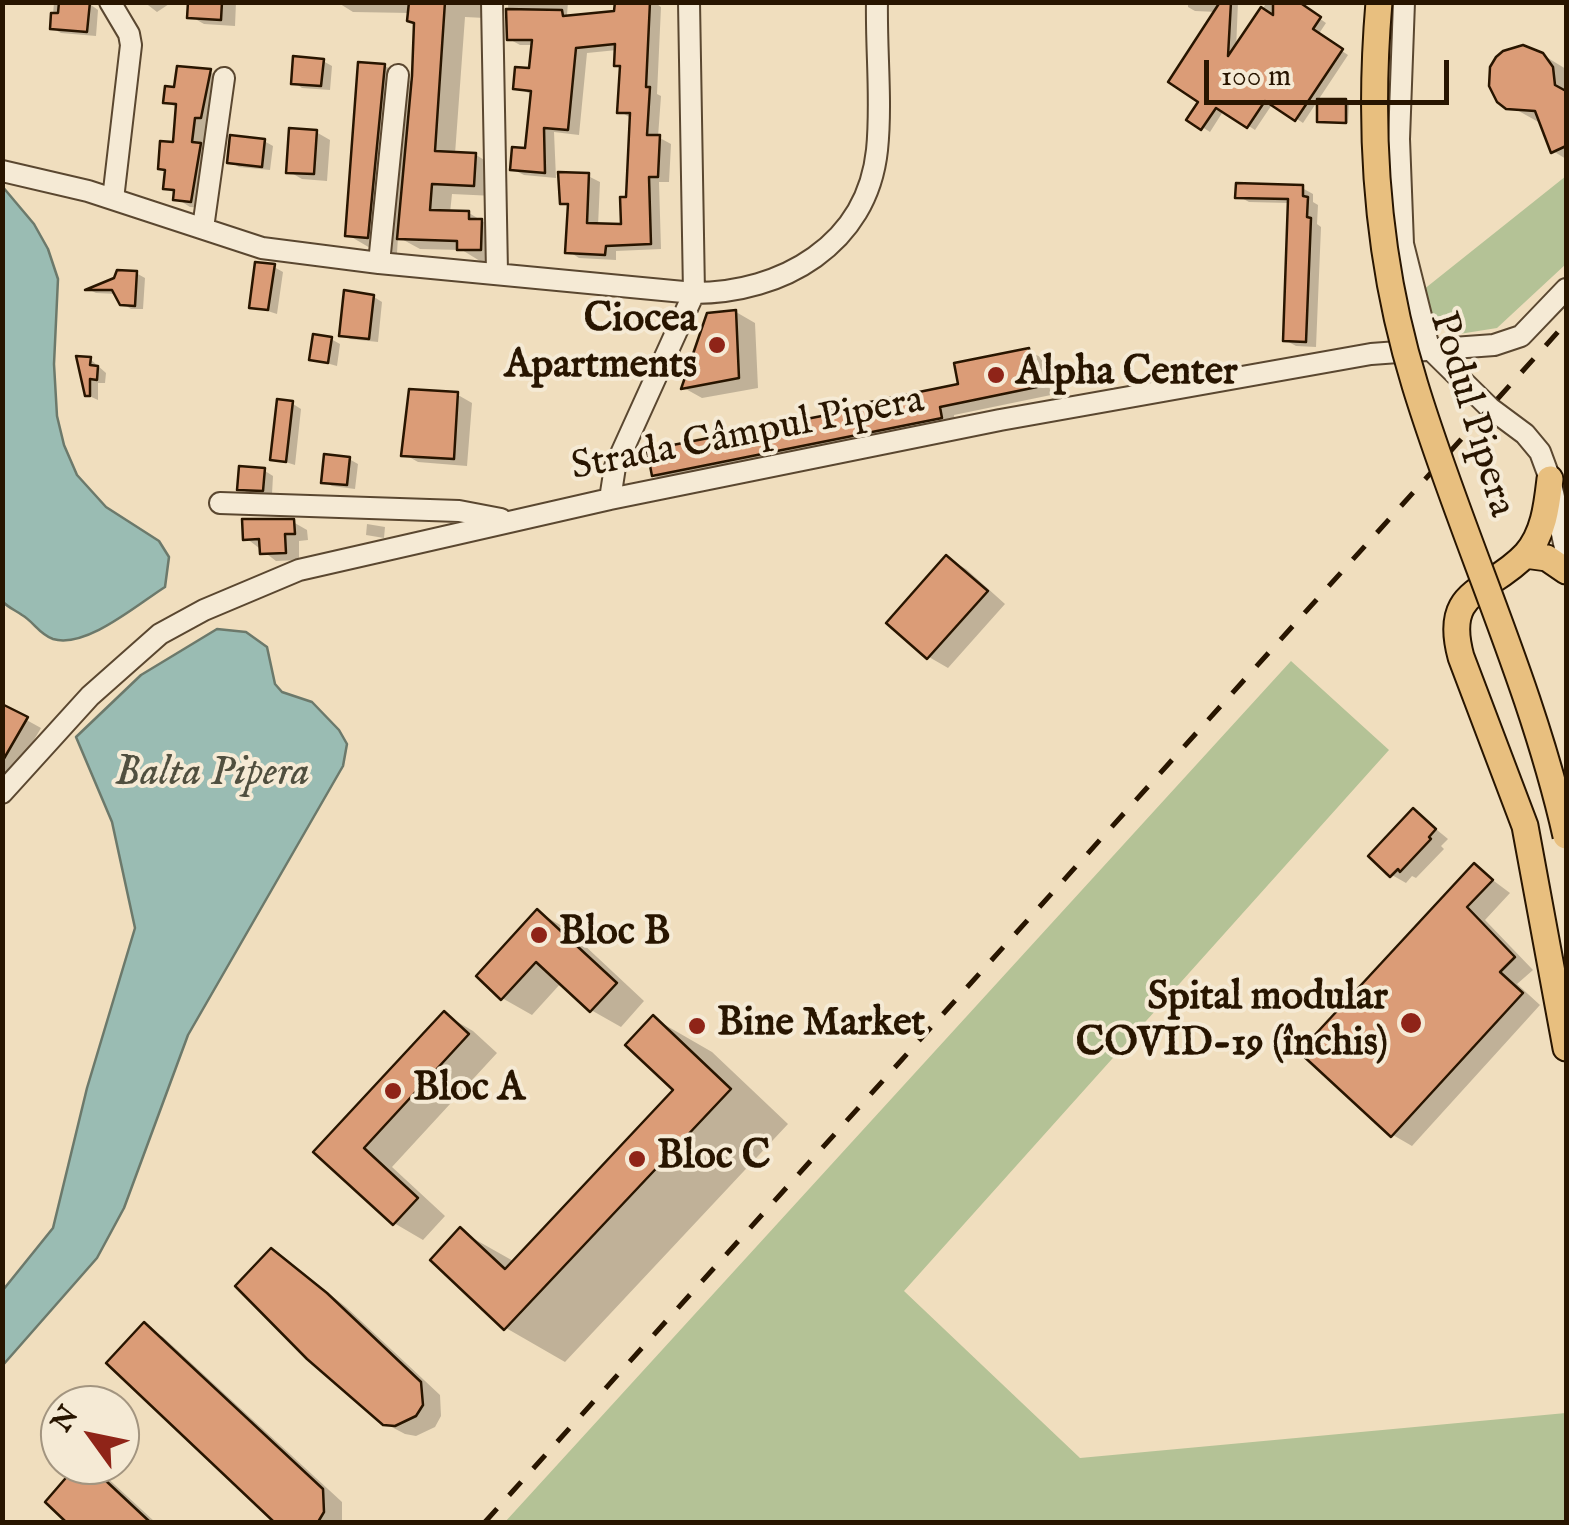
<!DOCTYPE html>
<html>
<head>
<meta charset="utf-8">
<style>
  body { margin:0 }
  #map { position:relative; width:1569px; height:1525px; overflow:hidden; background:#f0debe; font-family:"IM FELL English",serif }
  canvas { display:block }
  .frame { position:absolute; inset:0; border:5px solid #281500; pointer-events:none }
  .north { position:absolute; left:40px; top:1385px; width:100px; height:100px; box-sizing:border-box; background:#f5ead5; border:2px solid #a39580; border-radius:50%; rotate:303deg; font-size:28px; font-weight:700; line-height:40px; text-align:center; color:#281500 }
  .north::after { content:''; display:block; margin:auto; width:35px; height:45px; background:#8f2418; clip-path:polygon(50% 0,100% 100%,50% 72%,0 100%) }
  .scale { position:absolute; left:1204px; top:60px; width:245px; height:45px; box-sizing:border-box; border:5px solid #281500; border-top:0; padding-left:12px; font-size:30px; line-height:35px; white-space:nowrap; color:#281500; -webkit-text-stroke:8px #f5ead5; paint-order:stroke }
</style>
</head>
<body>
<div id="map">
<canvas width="1569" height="1525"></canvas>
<div class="frame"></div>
<div class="north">N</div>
<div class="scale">100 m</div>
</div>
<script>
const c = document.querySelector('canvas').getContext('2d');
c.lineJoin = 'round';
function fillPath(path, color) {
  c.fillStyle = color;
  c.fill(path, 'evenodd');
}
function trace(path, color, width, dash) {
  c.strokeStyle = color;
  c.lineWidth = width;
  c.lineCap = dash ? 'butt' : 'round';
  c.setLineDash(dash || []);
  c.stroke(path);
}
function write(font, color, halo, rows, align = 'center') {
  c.font = font + ' "IM FELL English",serif';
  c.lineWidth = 8;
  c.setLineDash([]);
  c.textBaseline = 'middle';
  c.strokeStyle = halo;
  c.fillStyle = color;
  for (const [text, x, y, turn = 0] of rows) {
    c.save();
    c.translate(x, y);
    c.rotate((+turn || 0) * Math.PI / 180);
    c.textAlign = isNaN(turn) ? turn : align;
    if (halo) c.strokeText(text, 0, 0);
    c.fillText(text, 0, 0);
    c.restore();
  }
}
fillPath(new Path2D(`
  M1566,176V264L1497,328L1453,335L1434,320L1423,290Z
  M1291,661L1389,750L904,1291L1080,1458L1566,1413V1522H505Z`), '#b4c296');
const water = new Path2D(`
  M2,186L34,224L48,249L58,279L54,364L57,416L64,445L77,475L106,507L159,541L169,557L165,587C138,604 86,649 53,639C39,634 34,622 22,615C15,610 9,608 3,602Z
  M217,629L246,632L267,647L275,684L282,692L312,702L339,730L347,744L343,766L188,1035L124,1208L97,1258L3,1365V1290L53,1228L87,1088L135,928L112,822L76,737L141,675Z`);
fillPath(water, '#9abcb3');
trace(water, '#6c796b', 2.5);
fillPath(new Path2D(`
  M54,2H87L98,10L96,36L61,33L52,28Z
  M144,2H172L157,12Z
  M190,2H236L235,26L204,24L190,16Z
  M337,2H486L485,18L465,17L455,154L476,155L496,167L494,196L452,194L450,213H469L489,225L501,261H480L462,250L420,249L398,237L397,253L377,252L348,235L385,66L414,83L416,24L411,13L353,12Z
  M508,2H568L567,15L570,18L616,13L618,2H654L661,7L657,94L661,96L658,137L671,144L669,182H659L661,249L616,251V260L579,258L568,251L570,207L562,202L588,176L600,182L598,226L623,227L628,200L631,118L619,111L622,67L616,64L617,50L587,53L579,135L554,132L556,178L524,175L512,169L527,151L533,95L515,87L531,71L534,45H520L509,39Z
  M1188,2H1238L1236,50L1267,2H1296L1326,23L1318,35L1348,55L1303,123L1273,103L1255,130L1224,110L1210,132L1190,119L1202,101L1217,12L1195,11L1188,7Z
  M1533,49L1566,69V159L1553,151L1542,124L1499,100Z
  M323,61L332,66L330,90L302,88L294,82Z
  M210,72L224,80L205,208L190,207L176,198V194L166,188L167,172L160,168L175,145L178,108L166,102L176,90Z
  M1345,102L1349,104L1348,123L1319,121Z
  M316,132L330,140L327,181L302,179L288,171Z
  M264,141L273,146L270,170L239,167L230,162Z
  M1302,188L1313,194V202L1318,205L1317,224L1321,227L1316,347L1296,346L1285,340L1290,203L1249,202L1238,196Z
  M274,267L283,272L277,314L252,306Z
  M136,273L145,278L143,309H131L122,303L117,294L96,293L90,290Z
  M374,297L382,302L378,342L350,339L342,334Z
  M736,312L755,323L758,388L702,398L684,388Z
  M331,339L340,344L337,366L312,359Z
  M1029,351L1044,359L1051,395L954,415L956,426L669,484L654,475L796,424L961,386Z
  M90,359L106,373L105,383H98V400L87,395Z
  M458,395L472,403L467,466L418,462L404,454Z
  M293,404L301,409L295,465L273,458Z
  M349,459L358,464L355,489L332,486L323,481Z
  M265,471L273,476L272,494L248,493L240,488Z
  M293,522L307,530L308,540L299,541V560L276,561L246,538Z
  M367,524L385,527L384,538L366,535Z
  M947,558L966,569L1005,604L948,668L929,657L890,623Z
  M3,707L41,728L7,786L2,784Z
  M1414,811L1448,839L1441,846L1444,849L1416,878L1412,876L1406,883L1392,875Z
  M1474,866L1510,893L1485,920L1533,970L1517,984L1540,1005L1412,1146L1393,1135L1303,1052Z
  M538,912L567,929L644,1001L621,1027L591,1010L562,982L532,1015L502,998Z
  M444,1014L473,1031L497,1053L392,1167L445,1216L423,1240L394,1223L317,1152Z
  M653,1018L712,1052L788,1124L565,1362L506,1328L460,1231L515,1262L677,1090Z
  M271,1251L290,1263L346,1307L440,1395L441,1416L435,1427L416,1436L405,1434L384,1423Z
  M144,1326L163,1337L342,1502V1522H277L109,1363Z
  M80,1465H88L102,1473L155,1522H70L48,1502Z`), '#0003');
const building = new Path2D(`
  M59,2H90L87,32L50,29L51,13H58Z
  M188,2H222L221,20L187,18Z
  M409,2H445L435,151L476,153L474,186L432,184L430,210L469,211V219H482L481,250H457V241L397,239L412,76L414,23L407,21Z
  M615,2H650L646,87H650L647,135H660L658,177H649L651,244L606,246L605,255L565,253L568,204H560L558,172L589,173L587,223L621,224L620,197H626L630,113H617L620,66H614L615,44L576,48L568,130L544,128L545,173L510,170L512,147L525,148L531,91L513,89L515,67L529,68L532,40H507L506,9L562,10L563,16L614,11Z
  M1220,2H1231L1228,56L1261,7L1273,15V2H1299L1321,17L1313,29L1343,49L1295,121L1265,101L1247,128L1216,108L1201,130L1186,120L1198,102L1168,82Z
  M1523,45L1543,53L1553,67L1555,85L1566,91V146L1551,153L1535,111L1506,109L1497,102L1489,86L1490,67L1496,57L1503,51Z
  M293,56L324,59L321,86L291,84Z
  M358,62L385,64L368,238L345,236Z
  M177,66L211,69L201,118H195L192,142L201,143L191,202L173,200L174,190L163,189L165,170L158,169L160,141L173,142L176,104L163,103L165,86L174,87Z
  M1317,99H1346V123L1317,122Z
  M289,128L317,130L314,174L286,173Z
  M230,135L265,139L262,167L227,163Z
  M1236,183L1303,185V196L1308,197L1307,217L1311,218L1306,342L1283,341L1288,199L1235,198Z
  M255,262L275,264L268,310L249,308Z
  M117,270L137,271L135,306L120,305L112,290H85L114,278Z
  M344,290L374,295L369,339L339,336Z
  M736,310L739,378L681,389L707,313Z
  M313,334L332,337L328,363L309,360Z
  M1029,348L1037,387L940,407L942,418L652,476L647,450L796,421L832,414L831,410L958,384L954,363Z
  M76,356L91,357L90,365L98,366L97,380L90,379V396H85Z
  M409,389L458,392L454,459L401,456Z
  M277,399L293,401L286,462L270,460Z
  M324,454L350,457L347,485L321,483Z
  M239,466L265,468L263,491L237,490Z
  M242,519H294L295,534H285L286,553L260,554L259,539L243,540Z
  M946,555L988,591L927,659L886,623Z
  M2,704L28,717L2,762Z
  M1413,808L1436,829L1429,837L1431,839L1400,872L1398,869L1390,877L1368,856Z
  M1474,863L1493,880L1467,907L1515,957L1500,972L1523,993L1391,1137L1299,1052Z
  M537,909L617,983L590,1012L536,962L501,1000L476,976Z
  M444,1011L469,1034L364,1148L418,1198L393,1225L313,1152Z
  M653,1015L731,1089L504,1330L430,1260L460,1227L505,1269L673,1090L625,1045Z
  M271,1248L327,1293L421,1382L423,1405L416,1416L395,1426L383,1425L307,1359L235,1286Z
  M144,1322L323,1489L324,1512L318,1522H274L106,1363Z
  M77,1465H89L150,1522H66L45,1502Z`);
fillPath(building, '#db9c77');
trace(building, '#281500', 2.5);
const minor = new Path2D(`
  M110,2L129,34L131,45L113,199
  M492,2L497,272
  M1404,2L1399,139L1403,244L1429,348L1490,408L1525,434L1540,452L1550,479L1566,552
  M2,171L88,191L262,248L379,263L694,293C782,293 867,245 877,150C882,102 876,51 877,2
  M203,228L224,78
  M379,263L398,75
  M610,499L615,467L694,293L689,2
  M220,503L459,511L501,519
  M2,793L90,696L160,634L204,610L299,570L610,499L1000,420L1371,354L1494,345L1521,336L1566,289`);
const major = new Path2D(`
  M1550,479C1547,505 1544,534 1526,554C1489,594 1442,587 1461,657L1525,826L1566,1048
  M1525,555L1547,558L1566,571`);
trace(minor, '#5a4730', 24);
trace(major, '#281500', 29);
trace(minor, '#f5ead5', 20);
trace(major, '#e8bf7f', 25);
trace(new Path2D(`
  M485,1522L1566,323`), '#281500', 5, [18, 18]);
const majorBridge = new Path2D(`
  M1379,2C1368,130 1377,262 1415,385C1461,536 1531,681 1566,836`);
trace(majorBridge, '#281500', 29, []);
trace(majorBridge, '#e8bf7f', 25);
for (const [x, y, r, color] of [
  [717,345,10,"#8f2418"],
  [996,375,10,"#8f2418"],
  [539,935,10,"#8f2418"],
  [1411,1023,12,"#8f2418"],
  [697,1026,10,"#8f2418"],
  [393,1091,10,"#8f2418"],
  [637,1159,10,"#8f2418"]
]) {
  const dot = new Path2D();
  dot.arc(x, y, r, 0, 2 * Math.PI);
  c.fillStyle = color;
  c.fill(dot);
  trace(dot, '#f5ead5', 4);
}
write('bold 40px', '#281500', '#f5ead5', [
  ["Ciocea",697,322,"right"],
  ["Apartments",697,368,"right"],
  ["Alpha Center",1016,375],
  ["Bloc B",559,935],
  ["Spital modular",1388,1000,"right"],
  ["COVID-19 (închis)",1388,1046,"right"],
  ["Bine Market",717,1026],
  ["Bloc A",413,1091],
  ["Bloc C",657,1159]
], 'left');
write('40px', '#281500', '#f5ead5', [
  ["Podul Pipera",1470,415,73],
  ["Strada Câmpul Pipera",748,436,-11]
]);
write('italic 42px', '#504f3f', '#f5ead5', [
  ["Balta Pipera",212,775]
]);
</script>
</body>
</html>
